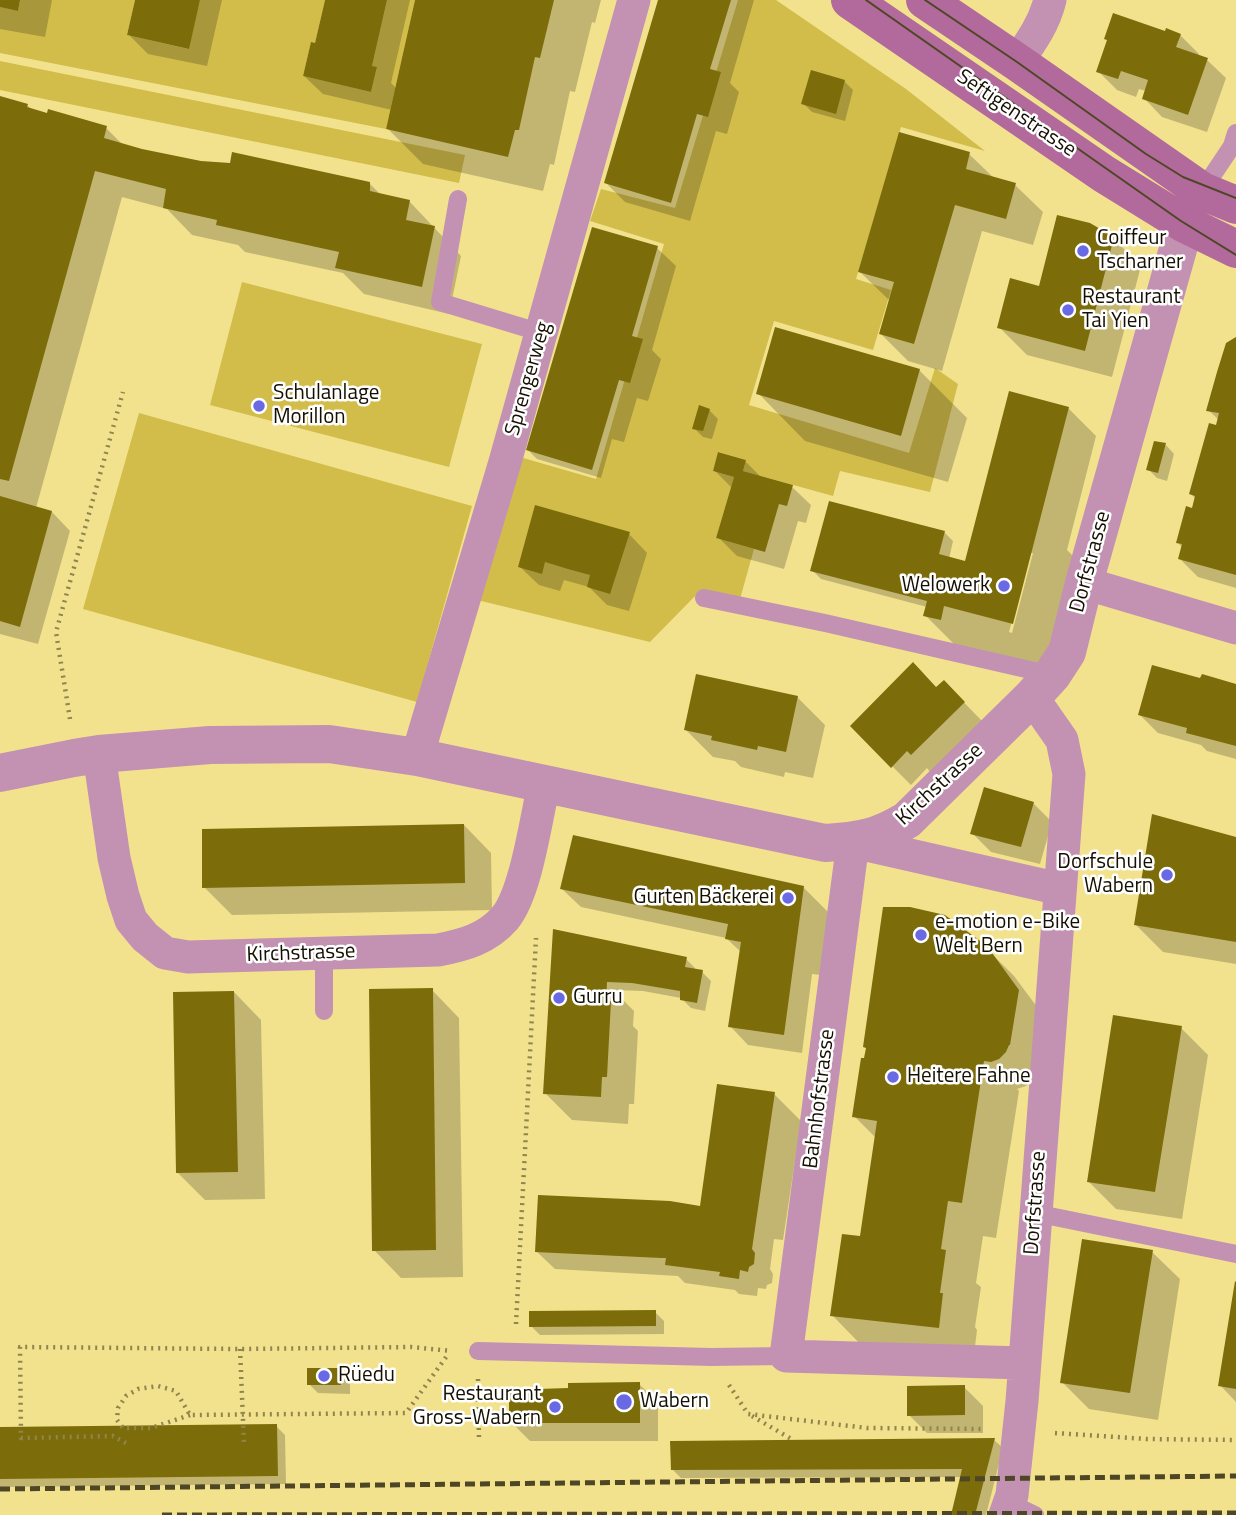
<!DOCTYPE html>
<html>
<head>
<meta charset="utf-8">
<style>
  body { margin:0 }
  canvas { display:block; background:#f2e28d }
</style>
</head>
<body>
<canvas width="1236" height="1515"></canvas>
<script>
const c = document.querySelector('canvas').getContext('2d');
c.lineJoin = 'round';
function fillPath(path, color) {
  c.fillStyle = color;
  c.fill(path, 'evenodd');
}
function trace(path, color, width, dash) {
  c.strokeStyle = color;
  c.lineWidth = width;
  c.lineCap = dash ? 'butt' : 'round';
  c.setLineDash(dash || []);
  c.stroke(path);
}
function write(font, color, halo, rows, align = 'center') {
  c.font = font + ' "Titillium Web",sans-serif';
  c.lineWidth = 5;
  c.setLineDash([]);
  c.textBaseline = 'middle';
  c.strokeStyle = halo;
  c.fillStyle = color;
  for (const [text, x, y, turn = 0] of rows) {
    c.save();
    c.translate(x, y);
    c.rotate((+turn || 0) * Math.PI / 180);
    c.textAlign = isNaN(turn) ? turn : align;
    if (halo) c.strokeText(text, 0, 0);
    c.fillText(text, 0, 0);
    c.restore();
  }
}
fillPath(new Path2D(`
  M20,0H135L127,35L188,49L200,0H325L315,43H311L303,76L371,92L377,68L372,66L387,0H415L386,129L0,53V7L18,11Z
  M738,0H776L906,89L985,151L901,127L856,279L891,290L873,350L774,321L749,405L909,453L935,368L958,384L930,492L840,471L833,496L743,471L746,460L719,452L713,471L734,477L716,538L754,549L740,599L699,592L650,642L473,599L513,455L596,479L664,244L590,221L601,189L675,208Z
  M0,61L465,155L459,183L0,90Z
  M242,282L482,344L449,467L210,405Z
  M139,413L472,506L417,702L83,609Z`), '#d2bd4a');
fillPath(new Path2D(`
  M0,0H52L45,37L0,29Z
  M137,0H222L207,66L148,54L129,35Z
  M327,0H410L391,83L397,89L417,0H601L595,23L592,22L575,92L570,91L554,165L550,164L543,191L423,164L388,129L392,110L323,94L304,76L317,45Z
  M660,0H754L730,83L739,92L727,134L716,131L690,221L625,202L606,183Z
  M1180,35L1199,54L1198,56L1207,60L1226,78L1207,132L1162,117L1144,98L1146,91L1139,89L1136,97L1117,90L1098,71Z
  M844,81L853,90L845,121L812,112L803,103Z
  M0,98L27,105L33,111L106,128L124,146L201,162L369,183L381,195L409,201L461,256L449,314L364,294L343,273L245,252L238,245L192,235L167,209L122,197L36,508L52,512L70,531L38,644L0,634Z
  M969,154L995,179L1015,185L1043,212L1033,245L982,231L942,371L908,361L881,334L890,300L888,299L860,272Z
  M1113,238L1141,266L1112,377L1027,355L999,327L1040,288Z
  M657,248L676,266L652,350L661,359L648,401L637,398L624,442L612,439L601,478L537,459L528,450Z
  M1236,339V588L1198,577L1180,559L1183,548L1177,542L1193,510L1196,499L1191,494L1219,420L1208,410Z
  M919,370L967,418L948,482L805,441L758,393Z
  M1068,408L1096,436L1067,550L1087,570L1060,670L973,663L925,615L927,607L821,579L812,570L944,532L953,541L949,559L966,563ZM1030,553H1033L1012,633L1009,632Z
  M709,410L718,419L712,439L703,437L694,428Z
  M1166,445L1174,454L1167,481L1157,478L1148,469Z
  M745,461L762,478L792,487L811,505L806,523L798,521L784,569L737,556L718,537L732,488L715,471Z
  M629,534L647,553L629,611L607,605L589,587L564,580L560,591L539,585L520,567Z
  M1201,680L1236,685V759L1207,751L1201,745L1158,733L1140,715Z
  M944,682L982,721L930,772L927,768L911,785L852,726L937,689Z
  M797,697L825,725L813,778L785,772L784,777L741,767L735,761L713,757L686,730Z
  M1033,803L1052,822L1040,864L991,852L972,833Z
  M464,825L491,853L492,910L232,915L204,887Z
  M1236,839V964L1163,952L1136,925Z
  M803,887L831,915L821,975L812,974L802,1053L748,1045L730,1026L741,952L726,938L581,907L562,889Z
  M555,931L686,959L695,968V970L702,972L711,981L705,1011L691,1008L681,998L643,991L613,990L634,1011L633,1026L638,1031L634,1104H629L628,1124L572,1120L545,1093Z
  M985,947L1014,976L1046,1019L1033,1080L1026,1086L1017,1089L1019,1091L996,1238L983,1236L976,1283L981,1287L975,1327L977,1330L973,1363L867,1351L832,1315L862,1238L876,1138L854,1116Z
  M432,990L459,1018L463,1277L401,1278L374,1250Z
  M234,992L261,1020L265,1199L205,1200L178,1173Z
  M1181,1028L1208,1055L1182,1219L1116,1209L1088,1181Z
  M774,1094L801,1121L783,1240L774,1239L770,1269L773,1274L772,1283L767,1285L766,1289L758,1288L757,1296L739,1294L735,1290L685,1283L678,1276L555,1269L536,1251L701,1207Z
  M1152,1252L1180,1279L1158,1420L1089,1409L1062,1382Z
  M1236,1284V1402L1220,1385Z
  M655,1312L664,1321V1334L540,1335L531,1326Z
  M341,1370L350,1379V1394L318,1393L309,1384Z
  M639,1384L658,1402V1441H530L511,1422L570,1390Z
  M964,1387L983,1406V1433H927L909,1415Z
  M276,1426L285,1435L286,1484L0,1487V1429Z
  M994,1440L1003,1448L986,1515H953L962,1477L681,1478L672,1469Z`), '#0003');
fillPath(new Path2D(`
  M0,0H20L18,11L0,7Z
  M135,0H200L189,49L127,35Z
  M325,0H387L372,66L377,67L371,92L303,76L311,42L315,43Z
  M415,0H554L540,58L535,57L519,130H515L508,157L386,129Z
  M658,0H731L710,69L721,72L708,117L697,114L671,203L604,183Z
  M1113,13L1165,31L1166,28L1181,34L1176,47L1208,58L1188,115L1142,99L1148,80L1121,71L1118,79L1096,72L1107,40L1104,39Z
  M811,70L845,80L836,114L801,104Z
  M0,96L28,104L27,107L47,113L48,109L107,126L104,138L142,149L201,161L230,163L232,152L370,182V191L410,200L406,220L435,226L422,287L335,268L339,252L216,225L217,220L163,208L166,189L95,171L9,481L0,479Z
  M899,132L970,152L966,169L1016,183L1006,219L955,205L914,344L879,334L894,282L858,272Z
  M1057,215L1090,223L1114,237L1085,351L997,328L1010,278L1039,286Z
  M592,227L658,246L632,336L643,339L630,383L619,380L592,470L526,450Z
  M775,327L920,369L901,436L756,394Z
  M1236,337V575L1178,559L1182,544L1176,543L1186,506L1192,508L1195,496L1189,494L1209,423L1216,425L1219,413L1206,411L1217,372L1226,343Z
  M1009,391L1069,407L1013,624L944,606L941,620L923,616L927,601L810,571L829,501L945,531L939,554L965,561Z
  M699,405L710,409L703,431L692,429Z
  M1154,441L1166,443L1158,473L1146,470Z
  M718,452L746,460L743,471L793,485L787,506L779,504L765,552L716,538L734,477L713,471Z
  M0,496L52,511L20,627L0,621Z
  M535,505L630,532L610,594L587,587L590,575L568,569L545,562L542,574L518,567Z
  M913,662L936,687L944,680L965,702L911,755L907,751L891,768L850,726Z
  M1152,665L1200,678L1202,674L1236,684V746L1186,733L1187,728L1138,715Z
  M696,674L798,696L786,752L758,746L757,750L711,740L712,736L684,730Z
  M984,787L1034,802L1021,847L970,834Z
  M1152,814L1236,837V942L1134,925Z
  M464,824L465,883L202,888V829Z
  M573,835L804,886L784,1035L728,1027L741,942L725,939L728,924L560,889Z
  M883,907H910L945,915L987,946L1019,990L1010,1045H1009L1006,1052L999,1059L991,1062L984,1061L962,1203L948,1201L941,1249L946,1250L940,1293H943L939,1328L830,1316L842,1234L860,1236L877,1121L852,1117L861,1058H864L866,1048L863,1047Z
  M553,929L687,957L685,967L703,970L697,1003L680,1000V991L632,983L607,982L606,1001H611L607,1077H602L601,1097L543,1094Z
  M433,988L436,1250L372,1251L369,989Z
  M234,991L238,1172L176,1173L173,992Z
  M1113,1015L1182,1026L1155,1192L1087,1182Z
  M717,1084L775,1092L752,1249L755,1253L754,1264L749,1267L748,1272L740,1270L739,1279L719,1276L720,1272L665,1265L666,1258H661L535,1252L538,1195L670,1201L700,1206Z
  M1082,1239L1153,1250L1130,1393L1060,1383Z
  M1235,1281L1236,1282V1389L1218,1386Z
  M656,1310V1326L529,1327V1311Z
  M307,1368H341V1385H307Z
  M640,1382V1423H509V1390L568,1388V1383Z
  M965,1385V1415L907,1416V1386Z
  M277,1424L278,1476L0,1479V1427Z
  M995,1438L975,1515H951L962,1469L671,1470L670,1441Z`), '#7c6d0a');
trace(new Path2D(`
  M70,719L56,632L123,392
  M516,1324L536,938
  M240,1349L244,1443
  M478,1379L479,1442
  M729,1385L748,1414L867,1428L983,1429
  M190,1415L151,1428H123L117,1420L118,1408L126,1396L138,1389L158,1386L176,1391L190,1415L406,1413L449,1353
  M752,1416L793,1440
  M1055,1433L1147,1439L1236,1440
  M126,1443L113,1436L21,1438L20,1347L240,1349L411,1347L452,1351`), '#90854f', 4.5, [2, 5]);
trace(new Path2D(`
  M1202,191L1232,146L1236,133
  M458,199L440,302L542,333
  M704,598L825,623L1052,675
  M324,953V1011
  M1035,1213L1236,1254
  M478,1351L711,1357L786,1356
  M1010,1503L1035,1515`), '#c392b3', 18);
trace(new Path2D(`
  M1017,62C1031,42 1044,24 1050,0
  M1084,583L1236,628
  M99,754L114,858L123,896L131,920L145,937L165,953L188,957L438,950C464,945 487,939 505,918C526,893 536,819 544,784
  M417,757L505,462L634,0
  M1024,1363L786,1356L853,842L1060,889
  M1005,1515L1012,1495L1022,1401L1069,774L1062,740L1032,697`), '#c392b3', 33);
trace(new Path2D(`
  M0,773L74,758L99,754L210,745L329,744L417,757L825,843C860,841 877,838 907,820L1032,697L1052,675L1067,652L1084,583L1185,224`), '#c392b3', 38);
trace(new Path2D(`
  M850,0L1104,174L1185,224L1236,249
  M925,0L1017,62L1202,191L1236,205`), '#b26a9c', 38);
trace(new Path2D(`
  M866,0L1181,221L1236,255
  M925,0L1017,62L1146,154L1183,177L1236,198`), '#4e4625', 2);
trace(new Path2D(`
  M0,1489L1236,1476
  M162,1515L1236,1513`), '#4e4625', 5, [10, 5]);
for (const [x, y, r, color] of [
  [1083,251,7,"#696ae3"],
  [1068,310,7,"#696ae3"],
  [259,406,7,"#696ae3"],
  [1004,586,7,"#696ae3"],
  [1167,875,7,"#696ae3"],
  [788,898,7,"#696ae3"],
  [921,935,7,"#696ae3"],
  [559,998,7,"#696ae3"],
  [893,1077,7,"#696ae3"],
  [324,1376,7,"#696ae3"],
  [624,1402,9,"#696ae3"],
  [555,1407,7,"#696ae3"]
]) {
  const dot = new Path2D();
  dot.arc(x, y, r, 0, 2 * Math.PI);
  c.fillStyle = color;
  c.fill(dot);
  trace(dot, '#fff', 2.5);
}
write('21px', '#140f00', '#fff', [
  ["Seftigenstrasse",1016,114,34],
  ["Sprengerweg",529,379,-74],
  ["Dorfstrasse",1091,562,-75],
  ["Kirchstrasse",940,785,-43],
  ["Kirchstrasse",301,954,-2],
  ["Bahnhofstrasse",820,1099,-83],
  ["Dorfstrasse",1036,1203,-86]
]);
write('21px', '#140f00', '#fff', [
  ["Coiffeur",1097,239],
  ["Tscharner",1097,263],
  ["Restaurant",1082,298],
  ["Tai Yien",1082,322],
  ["Schulanlage",273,394],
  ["Morillon",273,418],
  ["Welowerk",990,586,"right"],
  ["Dorfschule",1153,863,"right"],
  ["Wabern",1153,887,"right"],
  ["Gurten Bäckerei",774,898,"right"],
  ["e-motion e-Bike",935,923],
  ["Welt Bern",935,947],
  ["Gurru",573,998],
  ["Heitere Fahne",907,1077],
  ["Rüedu",338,1376],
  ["Restaurant",541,1395,"right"],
  ["Gross-Wabern",541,1419,"right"],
  ["Wabern",640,1402]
], 'left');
</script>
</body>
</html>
